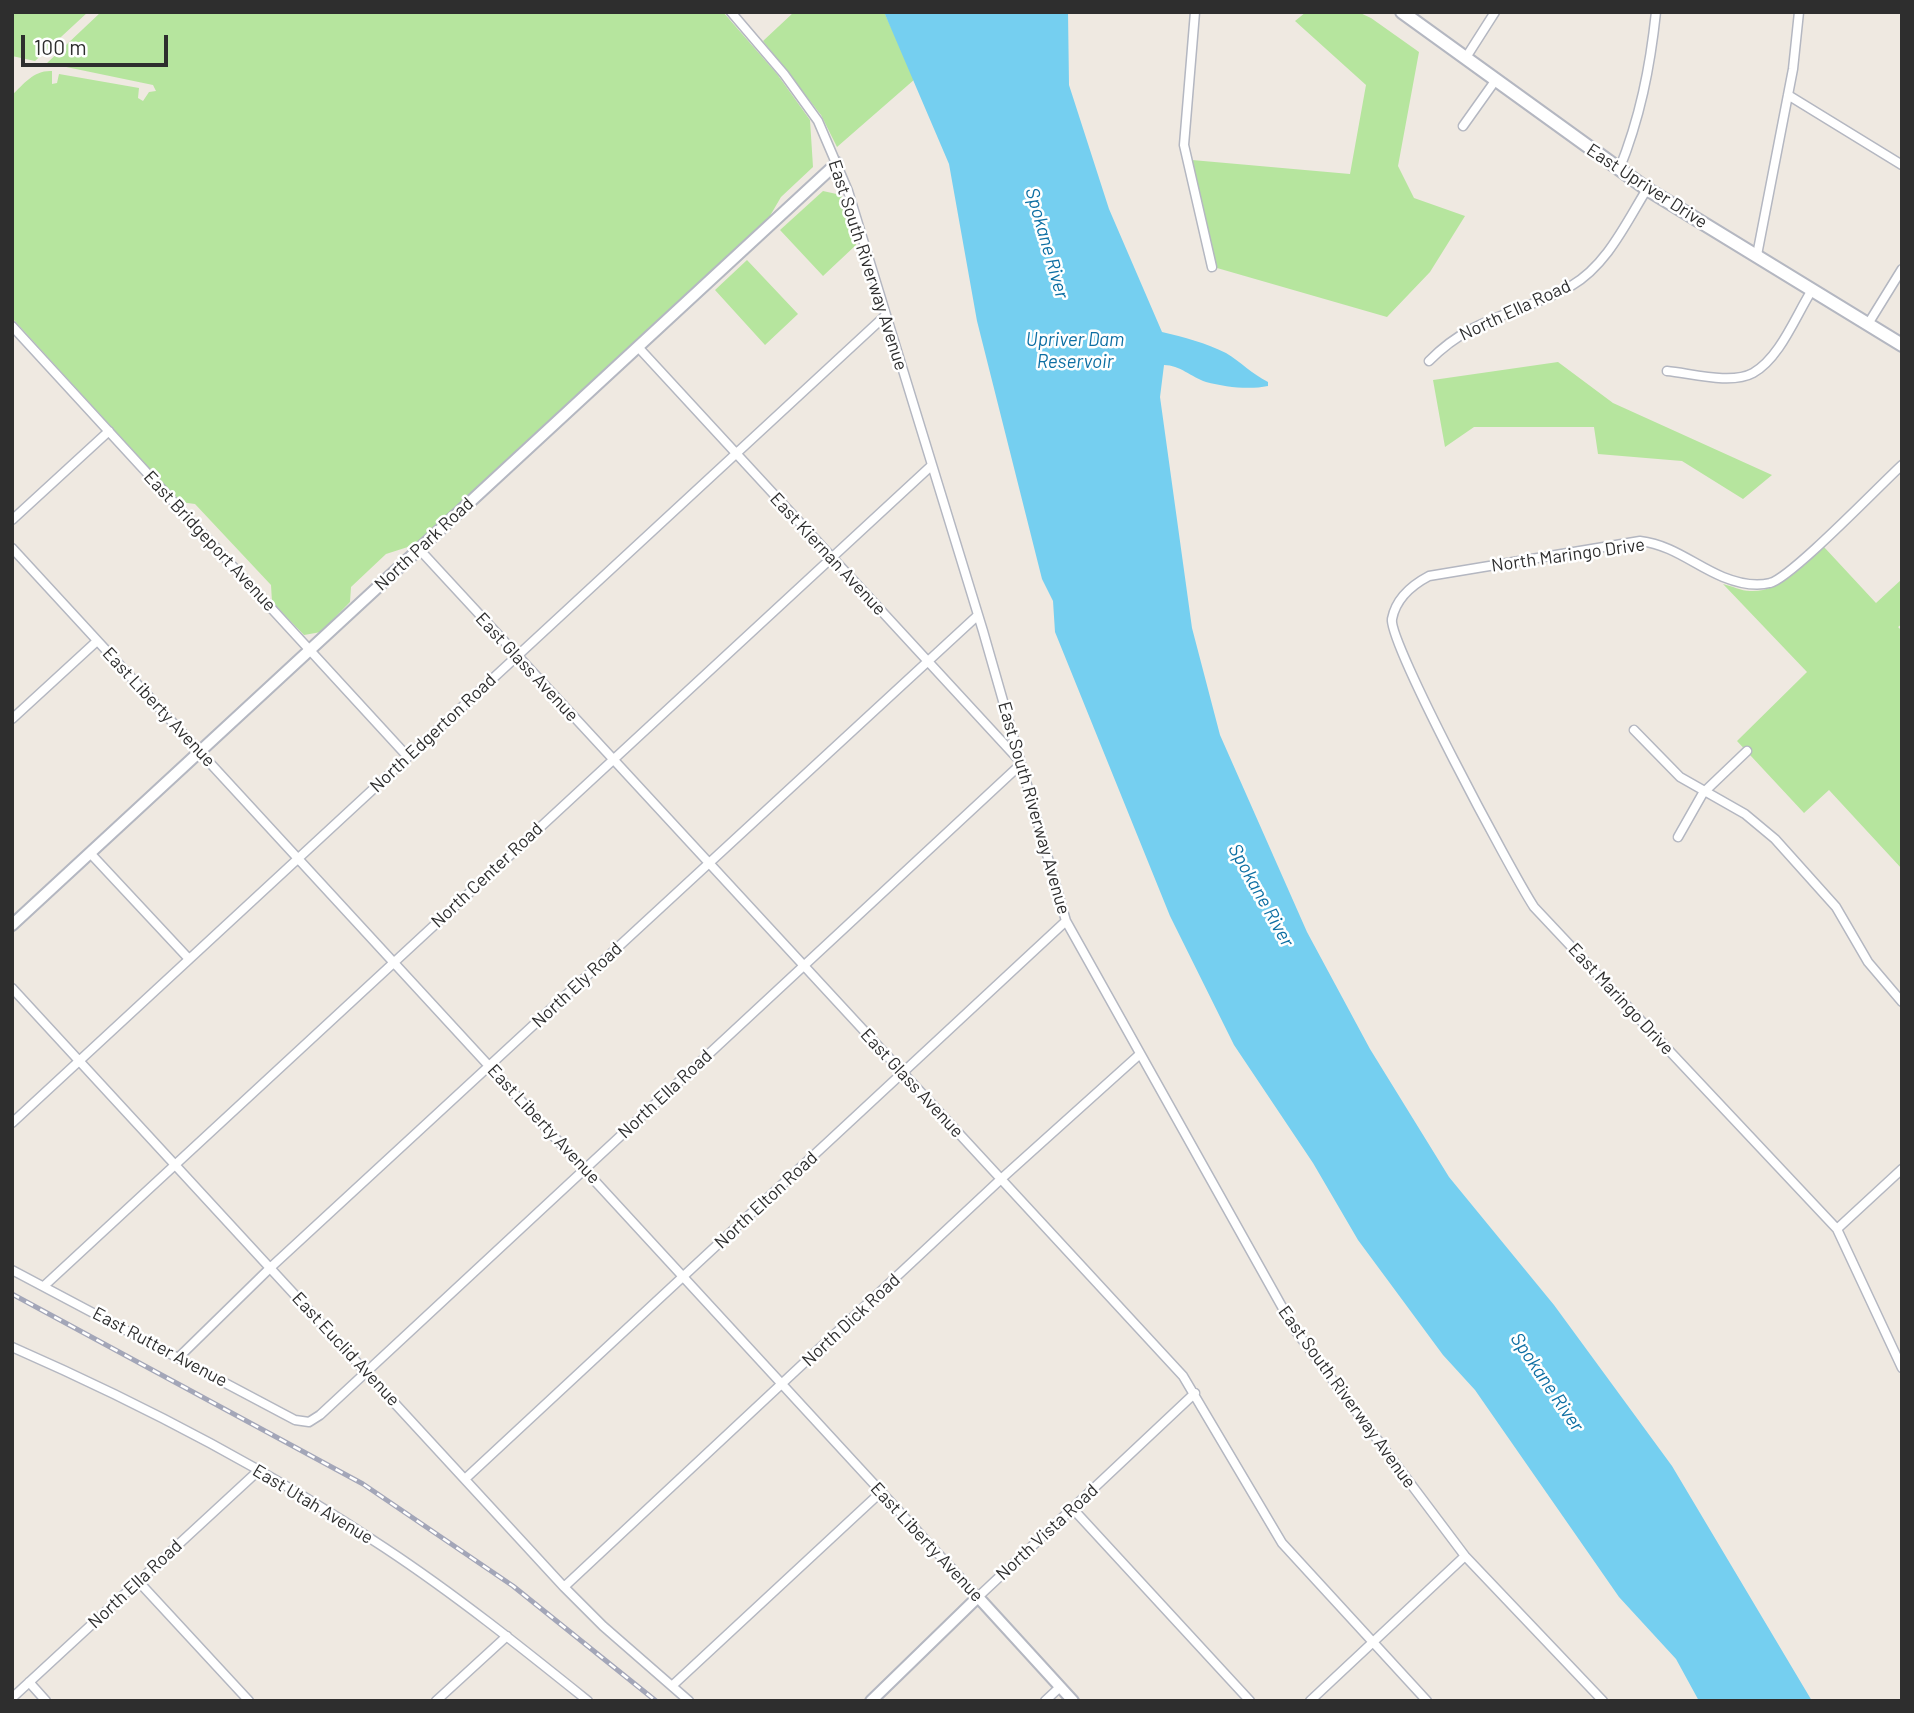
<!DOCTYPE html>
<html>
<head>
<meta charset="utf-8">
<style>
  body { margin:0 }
  #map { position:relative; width:1914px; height:1713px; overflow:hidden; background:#efe9e1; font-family:Barlow,sans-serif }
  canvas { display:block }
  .frame { position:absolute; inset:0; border:14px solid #2e2e2e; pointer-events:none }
  .scale { position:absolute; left:21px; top:35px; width:147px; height:32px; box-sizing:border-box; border:4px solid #2e2e2e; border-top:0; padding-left:9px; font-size:21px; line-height:24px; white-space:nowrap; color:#2e2e2e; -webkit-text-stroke:5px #fff; paint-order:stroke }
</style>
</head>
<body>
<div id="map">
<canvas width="1914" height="1713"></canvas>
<div class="frame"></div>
<div class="scale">100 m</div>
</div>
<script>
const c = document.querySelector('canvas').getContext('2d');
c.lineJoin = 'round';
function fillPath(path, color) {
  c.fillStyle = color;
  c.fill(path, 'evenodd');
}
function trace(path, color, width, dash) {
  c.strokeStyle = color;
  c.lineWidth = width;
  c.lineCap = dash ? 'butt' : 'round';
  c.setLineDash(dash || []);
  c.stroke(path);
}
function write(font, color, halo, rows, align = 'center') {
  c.font = font + ' Barlow,sans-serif';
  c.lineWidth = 5;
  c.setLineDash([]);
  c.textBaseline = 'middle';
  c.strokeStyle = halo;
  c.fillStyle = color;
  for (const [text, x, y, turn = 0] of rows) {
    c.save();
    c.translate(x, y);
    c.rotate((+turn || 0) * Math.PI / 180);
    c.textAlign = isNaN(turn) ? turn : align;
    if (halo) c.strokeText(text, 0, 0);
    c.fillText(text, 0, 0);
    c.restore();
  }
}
fillPath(new Path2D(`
  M12,12H88L35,61L12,56Z
  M101,12H723L777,74L810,120L813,167L781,197L767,221L414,545L386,554L351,587L350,602L321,632L304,635L272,602L271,585L195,504L180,502L12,318V95C25,83 34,70 52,71V84L57,83L59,74L139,88L138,98L143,101L149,92L156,91L153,85L47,63Z
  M794,12H884L915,79L837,147L821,115L763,41Z
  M1306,12H1358L1371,18L1419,52L1398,166L1414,198L1465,216L1430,272L1387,317L1217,268L1192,160L1350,174L1366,85L1295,21Z
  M823,191L841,195L856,245L823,276L780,230Z
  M747,260L798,314L765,345L715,290Z
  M1558,362L1613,403L1772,475L1743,499L1682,461L1598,454L1594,427H1474L1445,447L1433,380Z
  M1824,547L1876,603L1902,579V624L1898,627L1902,631V869L1829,790L1804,813L1737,741L1807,672L1723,584C1732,586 1741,591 1750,591C1779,593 1804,565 1824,547Z`), '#b6e59e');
fillPath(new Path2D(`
  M884,12H1068L1069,85L1109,209L1162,332C1184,337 1206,343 1226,353C1241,362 1252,374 1268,382V386C1249,390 1225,387 1206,382C1191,377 1180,365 1164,365L1160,397L1192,628L1220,735L1307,932L1370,1049L1449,1177L1554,1305L1672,1466L1812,1701H1699L1676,1659L1619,1597L1475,1390L1443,1355L1358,1240L1313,1163L1234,1045L1170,916L1055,632L1053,601L1042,579L977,321L949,164Z`), '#75cff0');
const minor = new Path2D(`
  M731,12L784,74L818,121L848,191L983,631L1066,921L1295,1330L1465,1556L1603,1701
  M1195,12L1184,145L1212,267
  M1465,59L1495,12
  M1788,95L1902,165
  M1463,126L1495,81
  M1619,170C1640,118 1650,68 1656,12
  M1757,255L1793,69L1799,12
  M1868,324L1902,269
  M12,326L408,757
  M638,347L1018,759
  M1429,361C1474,315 1519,315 1571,286C1607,265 1626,223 1647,189
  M1667,371C1690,373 1731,385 1753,373C1780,358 1796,315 1812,290
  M1902,465C1880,485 1791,578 1770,583C1755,587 1738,583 1723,577C1694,565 1673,545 1640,541L1429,576C1412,585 1396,598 1392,619C1388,642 1513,875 1534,907L1837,1229L1902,1368
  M12,520L109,431
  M12,548L978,1597L1195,1393
  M419,549L1183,1376L1282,1543L1427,1701
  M12,719L97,641
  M1634,730L1680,777L1745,814L1775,839L1836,907L1868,962L1902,1002
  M1678,837L1703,793L1747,751
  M90,853L189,959
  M12,988L564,1587L603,1626L689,1701
  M12,1123L886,315
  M1837,1229L1902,1169
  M12,1270L295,1420L309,1422L320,1415L1020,765
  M44,1286L931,466
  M12,1347C142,1404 267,1469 385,1548C456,1595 522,1648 588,1701
  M179,1357L270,1268L977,616
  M465,1479L1066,921
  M1073,1509L1250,1701
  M138,1581L249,1701
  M564,1587L1001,1179L1140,1054
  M29,1682L46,1701
  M673,1685L881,1492
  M12,1698L258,1471
  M436,1701L507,1636
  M1045,1701L1060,1687
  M1310,1701L1465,1556`);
const tertiary = new Path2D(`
  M12,925L837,163
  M871,1701L978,1597L1073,1701`);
const secondary = new Path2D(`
  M1402,12L1647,189L1902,345`);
trace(minor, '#b4b7c1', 11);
trace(tertiary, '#b4b7c1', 14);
trace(secondary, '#b4b7c1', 16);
trace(minor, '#fff', 8);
trace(tertiary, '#fff', 10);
trace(secondary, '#fff', 12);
const rail = new Path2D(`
  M12,1294L363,1484L513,1586L656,1701`);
trace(rail, '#a3a6b8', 5);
trace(rail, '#fff', 2.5, [8]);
write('18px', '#2e2e2e', '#fff', [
  ["East Upriver Drive",1647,186,33],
  ["East South Riverway Avenue",868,265,72],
  ["North Ella Road",1515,310,-25],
  ["East Bridgeport Avenue",210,541,47],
  ["North Park Road",424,544,-43],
  ["East Kiernan Avenue",828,554,47],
  ["North Maringo Drive",1568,555,-8],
  ["East Glass Avenue",527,667,47],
  ["East Liberty Avenue",159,707,47],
  ["North Edgerton Road",433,733,-43],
  ["East South Riverway Avenue",1034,808,74],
  ["North Center Road",487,875,-43],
  ["North Ely Road",577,985,-43],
  ["East Maringo Drive",1621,999,47],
  ["East Glass Avenue",912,1083,47],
  ["North Ella Road",665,1094,-43],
  ["East Liberty Avenue",544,1124,47],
  ["North Elton Road",766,1200,-43],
  ["North Dick Road",851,1320,-43],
  ["East Rutter Avenue",160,1347,28],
  ["East Euclid Avenue",346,1349,47],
  ["East South Riverway Avenue",1347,1397,54],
  ["East Utah Avenue",313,1504,31],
  ["North Vista Road",1047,1532,-43],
  ["East Liberty Avenue",927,1542,47],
  ["North Ella Road",135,1584,-43]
]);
write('italic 19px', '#0d6fa3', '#fff', [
  ["Spokane River",1047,243,74],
  ["Upriver Dam",1075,340],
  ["Reservoir",1075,362],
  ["Spokane River",1261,895,61],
  ["Spokane River",1547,1382,56]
]);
</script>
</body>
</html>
